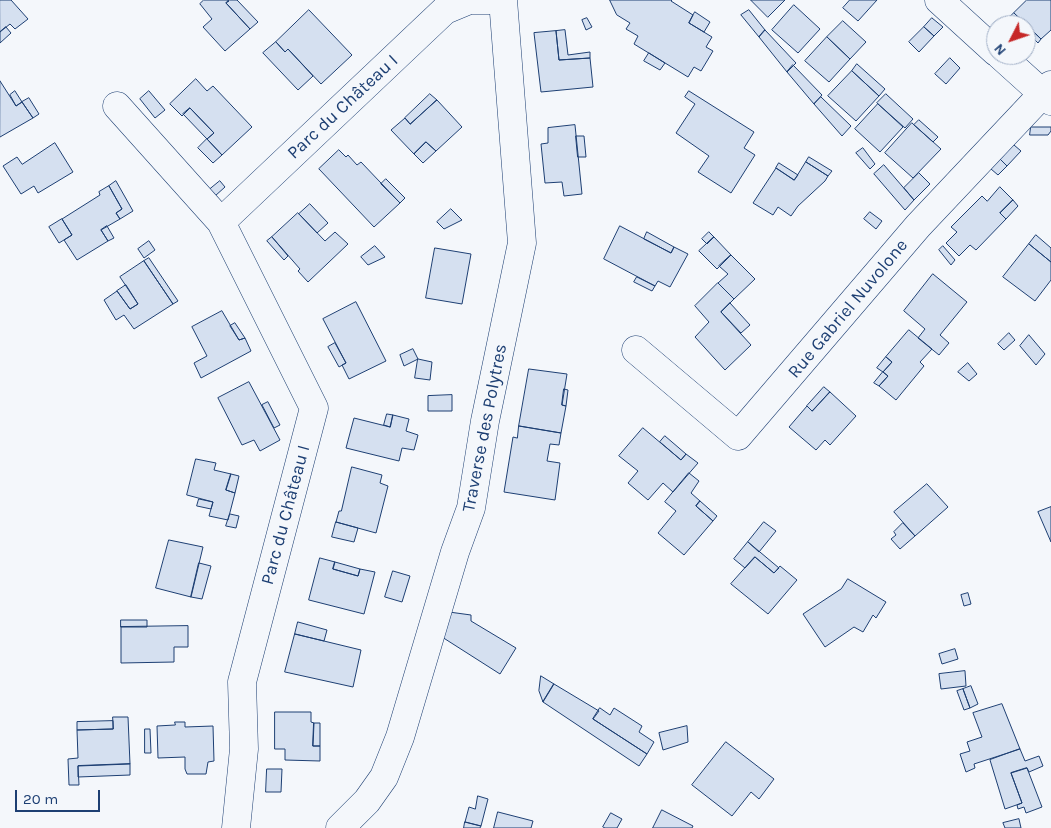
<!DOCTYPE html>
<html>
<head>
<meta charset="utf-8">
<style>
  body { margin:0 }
  #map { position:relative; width:1051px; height:828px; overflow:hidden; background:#f4f7fb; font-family:Karla,sans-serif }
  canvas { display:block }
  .north { position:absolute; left:986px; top:15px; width:50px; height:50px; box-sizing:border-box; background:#f4f7fb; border:1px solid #9eadc5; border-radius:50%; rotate:229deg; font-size:14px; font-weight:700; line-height:20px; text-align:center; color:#1d3f73 }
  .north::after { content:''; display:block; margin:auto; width:18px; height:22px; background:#c62828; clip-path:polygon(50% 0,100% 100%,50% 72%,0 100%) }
  .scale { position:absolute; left:15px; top:790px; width:85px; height:22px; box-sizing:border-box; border:2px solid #1d3f73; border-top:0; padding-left:6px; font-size:15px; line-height:18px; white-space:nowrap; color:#1d3f73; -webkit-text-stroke:4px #f4f7fb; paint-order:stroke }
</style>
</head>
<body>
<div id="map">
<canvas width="1051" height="828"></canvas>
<div class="north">N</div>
<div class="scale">20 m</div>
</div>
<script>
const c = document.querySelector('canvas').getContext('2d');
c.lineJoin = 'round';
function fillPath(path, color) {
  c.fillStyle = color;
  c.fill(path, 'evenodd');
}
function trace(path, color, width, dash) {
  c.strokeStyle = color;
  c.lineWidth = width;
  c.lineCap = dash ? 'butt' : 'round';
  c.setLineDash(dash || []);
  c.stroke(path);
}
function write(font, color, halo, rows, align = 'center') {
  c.font = font + ' Karla,sans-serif';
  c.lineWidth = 4;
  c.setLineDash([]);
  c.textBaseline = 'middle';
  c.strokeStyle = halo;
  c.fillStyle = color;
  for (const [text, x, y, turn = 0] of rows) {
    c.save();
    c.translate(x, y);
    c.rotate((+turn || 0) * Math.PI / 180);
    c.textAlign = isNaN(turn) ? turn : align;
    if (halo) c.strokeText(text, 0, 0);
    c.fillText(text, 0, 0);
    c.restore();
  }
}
const building = new Path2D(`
  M0,0H11L28,19L15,29L10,24L0,32Z
  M204,0H227L229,1L226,3L250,29L225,51L203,27L212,19L200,4Z
  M230,0H237L258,22L250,29L226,3Z
  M610,0H672L671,1L693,15L689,23L712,37L706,47L713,51L701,71L694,67L688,77L634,44L638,36L626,29L630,23L617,15Z
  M751,0H785L768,17Z
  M850,0H877L858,21L843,8Z
  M1027,0H1051V30L1041,39L1014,13Z
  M794,5L820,29L798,53L772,30Z
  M309,10L352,55L321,84L288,49L285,52L276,42Z
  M749,10L765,30L759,37L741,15Z
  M695,12L710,22L704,32L689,23Z
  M1014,13L1041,39L1038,43L1026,31V25H1020L1011,16Z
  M587,18L592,27L586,30L582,20Z
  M932,18L943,27L934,36L924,27Z
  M843,21L866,42L850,59L827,37Z
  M6,27L11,33L0,43V32Z
  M924,27L934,36L919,52L909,42Z
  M565,30L568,55L590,52V58L559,60L556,31Z
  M765,30L796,63L787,72L759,37Z
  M556,31L559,60L590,58L593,87L541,92L534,33Z
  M827,37L850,59L829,82L805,61Z
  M276,42L285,52L288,49L313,76L298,90L263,53Z
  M649,53L665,63L660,70L644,61Z
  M950,58L960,68L946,84L935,74Z
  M857,64L885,89L879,96L852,71Z
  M793,65L822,95L814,104L787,72Z
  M852,71L879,96L856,121L828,96Z
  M196,79L207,91L213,86L252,127L222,155L207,139L214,133L190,108L182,116L170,104Z
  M0,81L16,106L22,102L33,118L0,137Z
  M15,91L22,102L16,106L10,95Z
  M149,91L165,110L155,118L140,99Z
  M689,91L754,132L744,148L755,155L731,193L698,172L709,156L676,133L695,104L685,97Z
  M430,94L437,100L410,124L405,118Z
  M886,94L913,119L905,128L877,103Z
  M821,97L851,126L842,136L814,104Z
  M29,98L39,114L33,118L22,102Z
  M437,100L462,127L436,151L426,142L414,154L391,130L405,118L410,124Z
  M878,104L903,127L880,152L855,129Z
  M190,108L214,133L207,139L183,114Z
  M919,120L938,137L933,142L914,125Z
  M912,123L941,149L913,178L885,153Z
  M575,125L582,194L564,196L562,182L545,183L541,144L548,143V128Z
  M1031,127H1051V131L1048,135H1030Z
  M576,136H584L586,157H578Z
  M207,139L222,155L213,163L198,148Z
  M426,142L436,151L423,163L414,154Z
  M55,143L73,172L38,193L34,186L21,194L3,166L17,157L22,164Z
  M1014,145L1021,151L1007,166L1000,159Z
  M863,148L875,164L870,169L856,153Z
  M339,150L346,157L348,155L357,165L361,162L400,203L374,227L319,169Z
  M809,157L832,171L828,176L806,162Z
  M1000,159L1007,166L998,175L991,169Z
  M806,162L828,176L825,181L798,206L791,216L778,207L773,215L753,203L776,168L794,180Z
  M779,163L798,175L794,180L776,168Z
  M884,165L914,200L905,210L874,174Z
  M919,173L930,184L914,200L904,188Z
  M386,179L405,198L400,203L381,184Z
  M116,181L133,211L120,219L116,213L122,209L109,186Z
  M220,181L225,187L215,196L209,190Z
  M109,186L122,209L116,213L120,219L101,230L108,241L77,260L64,240L72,235L62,219L100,195L99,192Z
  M1000,187L1013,200L1000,213L1006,219L976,250L970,245L959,256L946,243L957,232L951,227L982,196L987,201Z
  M1013,200L1018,206L1006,219L1000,213Z
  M310,204L328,223L317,233L299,214Z
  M451,209L462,220L444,229L437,222Z
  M870,212L882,221L876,229L864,219Z
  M298,213L325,241L335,232L348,244L308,282L298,271L300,269L272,237Z
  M62,219L72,235L59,243L49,227Z
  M107,226L114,238L108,241L101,230Z
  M620,226L671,253L674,247L688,254L670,287L658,281L655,286L604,259Z
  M647,232L674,247L671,253L644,239Z
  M709,232L714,237L707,244L702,239Z
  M1036,235L1051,248V262L1029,244Z
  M272,237L288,256L284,260L267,241Z
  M714,237L731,255L717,269L699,251Z
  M149,241L155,250L144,258L138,249Z
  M1029,244L1051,262V280L1035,301L1003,277Z
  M375,246L385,257L368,265L361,257Z
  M943,246L955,260L951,265L939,250Z
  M435,248L471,254L462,304L426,298Z
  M731,255L755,279L734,299L718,283L728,274L719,266Z
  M149,258L178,301L173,304L144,261Z
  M144,261L173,304L134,329L124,315L116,320L104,300L117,291L130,309L138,304L120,277Z
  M933,274L967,302L940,335L949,343L939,355L918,338L925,329L904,311Z
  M637,277L655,286L652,291L634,282Z
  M718,283L734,299L721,312L751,345L725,370L695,337L709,322L695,306Z
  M126,285L138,304L130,309L117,291Z
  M356,302L386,361L349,379L342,365L346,363L323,319Z
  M730,303L750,325L741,333L721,312Z
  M222,311L239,340L245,338L251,351L201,378L194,363L207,356L192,327Z
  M235,323L245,338L239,340L230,326Z
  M909,330L932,349L920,362L924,366L896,400L879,386L888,376L883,372L892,362L886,357Z
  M1009,333L1015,340L1004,350L998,344Z
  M1029,335L1045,354L1036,365L1020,346Z
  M335,343L346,363L339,367L328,347Z
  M413,349L418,359L404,366L400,355Z
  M886,357L892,362L883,372L877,368Z
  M418,359L432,362L430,380L415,378Z
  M968,363L977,374L969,381L958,372Z
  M529,369L567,374L562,405L566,406L561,433L519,426Z
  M883,372L888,376L879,386L874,383Z
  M249,382L280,440L260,451L254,440L242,445L218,398Z
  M824,387L830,392L812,411L807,406Z
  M564,389L568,390L566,406L562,405Z
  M830,392L856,416L830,445L825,440L816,450L789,427L807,406L812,411Z
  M452,395V411H428V396Z
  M268,402L280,425L274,428L262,405Z
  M387,414L393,415L390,427L384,425Z
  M393,415L409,419L406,431L418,435L414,450L402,448L399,461L346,448L354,418L390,427Z
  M519,426L561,433L559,445L550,444L547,461L560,463L555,500L504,492L513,437L517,438Z
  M643,428L681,460L686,454L698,463L673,492L663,483L648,500L628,483L638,471L619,456Z
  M665,436L686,454L681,460L660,442Z
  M196,459L216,463L214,470L231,474L226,490L235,493L228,520L209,516L213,502L187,495Z
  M352,467L382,475L380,483L388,486L376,533L336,522L339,511H341Z
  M689,473L699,481L691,493L700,501L696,506L713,521L684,555L658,533L676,511L665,502Z
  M231,474L239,476L235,493L226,490Z
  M927,484L948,507L915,536L894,512Z
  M199,499L213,502L211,509L197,506Z
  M700,501L717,516L713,521L696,506Z
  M1051,507V542L1038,512Z
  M230,514L239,516L236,528L226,526Z
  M336,522L358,528L354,542L332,537Z
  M764,522L776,531L759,552L748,542Z
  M903,523L915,536L900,549L891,539L896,535L894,532Z
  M169,540L203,547L191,597L156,588Z
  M748,542L779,568L774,573L755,557L745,568L734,559Z
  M755,557L774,573L780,566L797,580L768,614L731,584Z
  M320,558L335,562L333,569L358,576L360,569L375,572L364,614L309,600Z
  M335,562L360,569L358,576L333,569Z
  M199,563L211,566L202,599L191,597Z
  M393,571L410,576L402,602L385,597Z
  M848,579L886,602L876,618L873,615L863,632L854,627L825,647L803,614L841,589Z
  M968,593L971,604L964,606L961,595Z
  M449,612L471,615V621L516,648L500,674L442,637Z
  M121,620H147V627H121Z
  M298,622L327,630L324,641L295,634Z
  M188,626V647H174V662L121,663V627Z
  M295,634L361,650L353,687L285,672Z
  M955,649L958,659L942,664L939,654Z
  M965,671L966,686L941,689L939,674Z
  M541,676L554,684L543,702L539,691Z
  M554,684L599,711L593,719L647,754L639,766L543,702Z
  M971,686L978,704L970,708L963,689Z
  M963,689L970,708L964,710L957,691Z
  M1002,704L1020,749L974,764L975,768L966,772L960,754L970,751L967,742L982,737L973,713Z
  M600,708L610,715L614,708L642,726L639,732L654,742L647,754L593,719Z
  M275,712H311V722L314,723L313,746H320V761L285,760V749H275Z
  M113,717H128L130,764L78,766L79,785H69L68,759L78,758L77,730L113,729Z
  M113,721V729L77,730V722Z
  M175,722H185V727L213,726L214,761L208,762L206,774H187L185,769V757L158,758L157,726L175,725Z
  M314,723H320V746H313Z
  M687,726L688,742L663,750L659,733Z
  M145,729H150L151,753H145Z
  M726,742L774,779L759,799L751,792L732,816L692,785Z
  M1020,749L1025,761L1039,756L1043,766L1029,772L1027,768L1011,773L1022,803L1005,809L990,760Z
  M130,764V775L78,777V766Z
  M1027,768L1042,807L1026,813L1024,807L1018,809L1017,805L1022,803L1011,773Z
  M267,769H282L281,792H266Z
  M478,796L488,799L481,826L465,822L469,807L475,809Z
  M662,810L693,826L692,828H653Z
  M498,812L533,821L531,828H494Z
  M611,813L622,819L617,828H605L603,827Z
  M1019,819L1021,828H1005L1003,823Z
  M465,822L481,826L480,828H464Z`);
fillPath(building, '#d5e0f0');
trace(building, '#1d3f73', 1);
const minor = new Path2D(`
  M939,0L996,52
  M1000,55L1051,101
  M117,106L221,222L314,408L242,682L244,749L236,828
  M221,222L445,10L469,0H496
  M636,350L738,436L918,226L1051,85
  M340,828L367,801L384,777L400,737L455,552L471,508L485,421L522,243L503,0`);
trace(minor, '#1d3f73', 29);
trace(minor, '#f4f7fb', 28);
write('18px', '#1d3f73', '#f4f7fb', [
  ["Parc du Château I",343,107,-43],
  ["Rue Gabriel Nuvolone",848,309,-50],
  ["Traverse des Polytres",485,428,-79],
  ["Parc du Château I",286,515,-75]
]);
</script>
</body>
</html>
